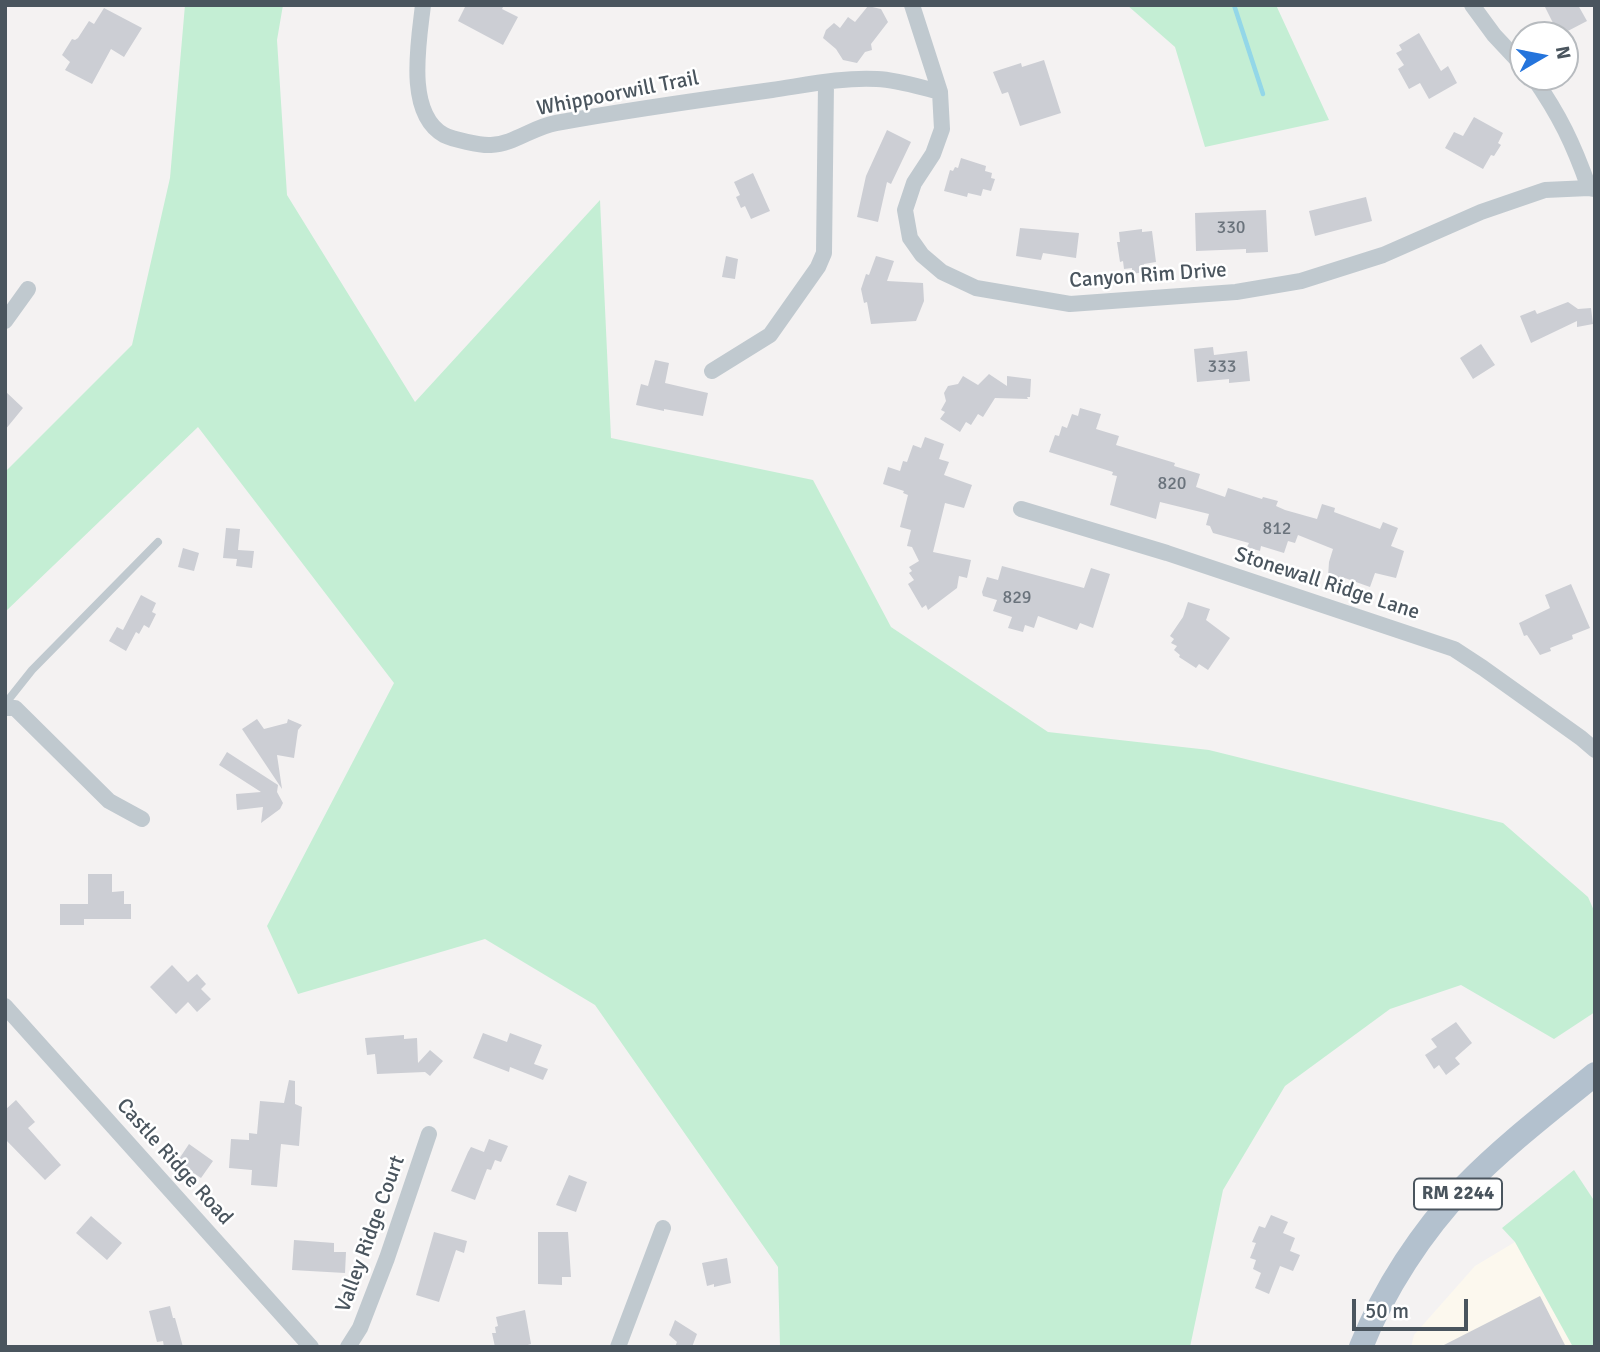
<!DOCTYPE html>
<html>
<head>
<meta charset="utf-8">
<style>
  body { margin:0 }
  #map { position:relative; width:1600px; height:1352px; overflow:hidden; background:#f4f2f2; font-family:Signika,sans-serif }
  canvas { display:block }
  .frame { position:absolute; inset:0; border:7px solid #4a555e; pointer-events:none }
  .north { position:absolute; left:1509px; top:21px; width:70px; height:70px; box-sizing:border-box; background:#fff; border:2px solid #b7bbbf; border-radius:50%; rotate:80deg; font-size:19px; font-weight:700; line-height:28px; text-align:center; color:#4a555e }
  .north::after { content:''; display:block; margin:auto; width:24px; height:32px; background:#2474dc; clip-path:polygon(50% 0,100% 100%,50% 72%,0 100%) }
  .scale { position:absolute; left:1352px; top:1299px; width:116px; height:32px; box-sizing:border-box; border:4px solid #4a555e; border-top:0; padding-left:9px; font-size:21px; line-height:24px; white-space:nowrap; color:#4a555e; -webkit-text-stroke:5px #fff; paint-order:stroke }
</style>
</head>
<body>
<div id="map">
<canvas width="1600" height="1352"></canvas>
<div class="frame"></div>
<div class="north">N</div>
<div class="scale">50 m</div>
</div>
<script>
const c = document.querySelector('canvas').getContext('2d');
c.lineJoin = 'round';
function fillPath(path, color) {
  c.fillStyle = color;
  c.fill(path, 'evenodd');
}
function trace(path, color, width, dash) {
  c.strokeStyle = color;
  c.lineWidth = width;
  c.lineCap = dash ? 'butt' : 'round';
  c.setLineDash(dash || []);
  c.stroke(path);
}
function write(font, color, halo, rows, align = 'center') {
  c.font = font + ' Signika,sans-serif';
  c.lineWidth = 5;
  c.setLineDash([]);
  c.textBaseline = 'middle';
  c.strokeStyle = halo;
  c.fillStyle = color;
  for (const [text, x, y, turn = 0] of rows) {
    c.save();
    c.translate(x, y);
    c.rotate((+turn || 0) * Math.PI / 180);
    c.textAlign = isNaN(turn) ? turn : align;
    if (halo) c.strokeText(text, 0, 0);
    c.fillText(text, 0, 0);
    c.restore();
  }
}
fillPath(new Path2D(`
  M1515,1242L1573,1347H1411L1414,1335L1475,1266Z`), '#fcf8ee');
fillPath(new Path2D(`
  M185,5H283L277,40L287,195L415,402L600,200L611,438L813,480L891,627L1048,732L1209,750L1503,823L1588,897L1595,913V1012L1554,1039L1461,985L1390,1009L1285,1086L1223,1190L1190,1347H780L778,1267L595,1005L485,939L298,994L267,926L394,683L198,427L5,612V472L132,345L170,178Z
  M1127,5H1276L1329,120L1205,147L1175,47Z
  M1574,1170L1595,1202V1347H1573L1515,1242L1502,1228Z`), '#c4eed4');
trace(new Path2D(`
  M1234,5L1263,94`), '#93d7e8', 4.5);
fillPath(new Path2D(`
  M466,5H504L502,9L518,17L503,45L458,21Z
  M1544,5H1578L1587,21L1564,33L1559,25L1555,27Z
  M868,6L881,9L888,22L871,44L872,50L865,52L857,63L843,60L836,49L823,38L826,30L834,23L840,28L848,17L855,22Z
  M104,8L142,28L124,57L111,49L92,84L65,70L70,62L62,55L72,39L75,40L78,38L89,21L94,24Z
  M1419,33L1441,71L1448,66L1457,83L1429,99L1420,83L1409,89L1398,69L1404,65L1396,53L1402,50L1399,45Z
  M1044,60L1061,113L1020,126L1008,92L1002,94L993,72L1021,63L1022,67Z
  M1474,117L1503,133L1498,143L1501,145L1494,156L1491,155L1483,169L1445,148L1454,132L1463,136Z
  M887,130L911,142L891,184L887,182L878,222L857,217L866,176Z
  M961,158L986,166L985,171L992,173L991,178L995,179L991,191L983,189L981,196L968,193L967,197L944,191L950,170L953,171L955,167L958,168Z
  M753,173L770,211L751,219L745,206L741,208L736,197L740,195L734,182Z
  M1366,197L1372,221L1315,236L1309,211Z
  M1266,210L1268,252L1246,253V249L1196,251L1195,213Z
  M1020,228L1079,233L1076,258L1043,253L1041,260L1016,256Z
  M1142,229V232L1152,231L1156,262L1144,264V272L1132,274V268L1124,269L1123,261L1120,262L1117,242H1120L1119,232Z
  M726,256L738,259L735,279L722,277Z
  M876,256L894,261L887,281L923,283L924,301L916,321L871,324L867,302L864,303L861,289L866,274L869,275Z
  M1568,302L1578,309L1591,308L1593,324L1577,327V321L1531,343L1520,316L1535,310L1537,314Z
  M1481,344L1495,365L1473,379L1460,358Z
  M1213,347L1214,355L1247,351L1250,381L1229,383V379L1197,382L1194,349Z
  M655,360L669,363L665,383L708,393L703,416L664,409V411L636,405L641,384L648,386Z
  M989,374L1007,386V376L1031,379L1030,397H1027L1028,399L995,398L983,417L978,414L971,425L966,422L960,432L940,419L945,412L941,410L946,401L944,393L948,386L958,384L963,376L978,385Z
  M5,391L23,408L5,430Z
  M1080,408L1101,414L1096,429L1119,436L1116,445L1175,463L1174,466L1200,474L1196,487L1225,497L1228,488L1262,499L1263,497L1278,501L1276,506L1285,510L1317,519L1322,504L1335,508L1334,512L1380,529L1383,522L1398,528L1391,546L1404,551L1396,578L1375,573L1370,587L1342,577L1341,581L1328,577L1329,562L1333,549L1298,535L1295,543L1288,541L1284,553L1261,546L1260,551L1247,547L1249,543L1213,533L1210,526L1206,525L1209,514L1160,502L1156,519L1110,505L1117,476L1112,475L1113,472L1049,452L1055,435L1059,436L1062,426L1067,428L1072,414L1078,416Z
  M925,437L944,444L939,459L949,462L944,475L972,485L964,508L945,503L933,552L971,560L967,578L959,576L957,588L928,610L926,605L922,608L908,584L914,580L909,573L912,571L909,567L919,561L912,547L907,546L911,530L900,527L908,495L903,493L904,491L883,484L888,467L900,471L903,461L907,462L913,445L921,448Z
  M226,528L240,529L238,550L254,551L252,568L236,566L237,559L223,558Z
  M183,548L199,553L194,571L178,567Z
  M1002,566L1084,588L1091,568L1110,574L1093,628L1080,623L1077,630L1038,616L1034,628L1025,625L1023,632L1008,628L1012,617L993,611L997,600L983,596L982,592L987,577L998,580Z
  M1571,584L1590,628L1572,635L1573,639L1550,648L1551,651L1540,655L1527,635L1524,636L1519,623L1550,608L1545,595Z
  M141,595L156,603L152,612L156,614L149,628L144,625L139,634L136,632L126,651L109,641L117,627L123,630Z
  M1188,602L1210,609L1206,620L1230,638L1208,670L1199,664L1196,668L1179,657L1180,655L1174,650L1177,646L1171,643L1174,639L1170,636L1183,617Z
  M257,719L264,729L287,723L288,719L302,725L298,730L294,758L277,755L282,789L242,729Z
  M227,752L278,785L277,792L283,803L280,809L261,823L263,807L237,810L236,794L261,792L219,765Z
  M88,874H112V892L124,891V904H131V919H84V925H60V904H88Z
  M172,965L188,982L197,974L206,984L201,989L211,999L197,1012L188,1002L176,1014L150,987Z
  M1456,1022L1472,1043L1455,1058L1460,1064L1446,1075L1439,1065L1434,1069L1425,1055L1437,1047L1431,1039Z
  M483,1033L507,1042L510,1033L542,1045L534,1064L548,1069L543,1080L510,1067L509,1072L473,1058Z
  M404,1035V1039L417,1038L418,1063L430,1050L443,1061L430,1076L425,1072L377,1074L375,1054L367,1055L365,1038Z
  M289,1080L295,1081V1104L302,1107L299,1146L281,1144L277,1187L251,1185L252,1170L229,1168L231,1139L249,1140V1133L257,1134L260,1101L284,1103Z
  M16,1100L35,1122L28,1128L61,1165L45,1180L5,1139V1110Z
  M489,1139L508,1146L501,1162L495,1160L491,1170L487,1169L475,1200L451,1191L468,1152L471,1147L484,1152Z
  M189,1144L213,1161L201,1178L177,1162Z
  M569,1175L587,1182L576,1212L556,1205Z
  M1271,1215L1288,1222L1283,1233L1295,1238L1290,1251L1300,1255L1293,1271L1280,1266L1269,1294L1255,1288L1261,1273L1253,1269L1256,1260L1250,1258L1256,1243L1252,1242L1259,1226L1265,1228Z
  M91,1216L122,1243L107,1260L76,1233Z
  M434,1232L467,1241L464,1253L456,1250L439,1302L416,1295Z
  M538,1232H568L571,1277H562V1285L538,1284Z
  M294,1240L334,1243V1252H346L345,1273L292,1270Z
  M727,1258L731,1283L714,1287V1284L707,1286L702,1263Z
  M1540,1296L1566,1347H1440Z
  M170,1306L173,1318H175L183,1347H164L163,1341L157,1342L149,1311Z
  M525,1310L531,1344L521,1347H495L492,1333H496L495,1327L498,1326L496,1317Z
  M675,1320L697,1334L692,1347H675L677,1342L669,1335Z`), '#ccced4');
trace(new Path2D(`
  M5,704L32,670L158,542`), '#c0c9cf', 8);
trace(new Path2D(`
  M423,5C419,41 405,113 444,135C452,139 481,146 491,145C514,144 533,127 556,123C628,110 699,100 772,90C806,85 843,77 877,79C899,80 919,87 940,92
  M912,5L940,92L942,129L933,154L914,183L905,210L910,238L922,255L942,272L976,288L1070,304L1236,292L1301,281L1383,255L1481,212L1545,190L1589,188L1595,189
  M1472,5L1494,35L1523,66
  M1533,77C1560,116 1573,143 1589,188
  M5,321L28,289
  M712,371L770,335L818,267L824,253L826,83
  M1021,509L1167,553L1454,649L1483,668L1581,738L1595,750
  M5,708H15L109,801L142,819
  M5,1006L311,1347
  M348,1347L360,1328L387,1258L429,1134
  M618,1347L663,1228`), '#c0c9cf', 16);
trace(new Path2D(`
  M1361,1347C1384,1289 1422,1231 1465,1186C1505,1145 1551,1110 1595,1074`), '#b3c1ce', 24);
write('18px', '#6a737c', null, [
  ["330",1231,228],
  ["333",1222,367],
  ["820",1172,484],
  ["812",1277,529],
  ["829",1017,598]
]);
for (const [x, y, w] of [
  [1458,1194,88]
]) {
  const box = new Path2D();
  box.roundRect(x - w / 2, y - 15.5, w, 31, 5);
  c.fillStyle = '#fff';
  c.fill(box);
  trace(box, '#4a555e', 2);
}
write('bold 19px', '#4a555e', null, [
  ["RM 2244",1458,1194]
]);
write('21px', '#4a555e', '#fff', [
  ["Whippoorwill Trail",618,94,-11],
  ["Canyon Rim Drive",1148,276,-4],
  ["Stonewall Ridge Lane",1327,584,18],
  ["Castle Ridge Road",174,1162,48],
  ["Valley Ridge Court",371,1234,-70]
]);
</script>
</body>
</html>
